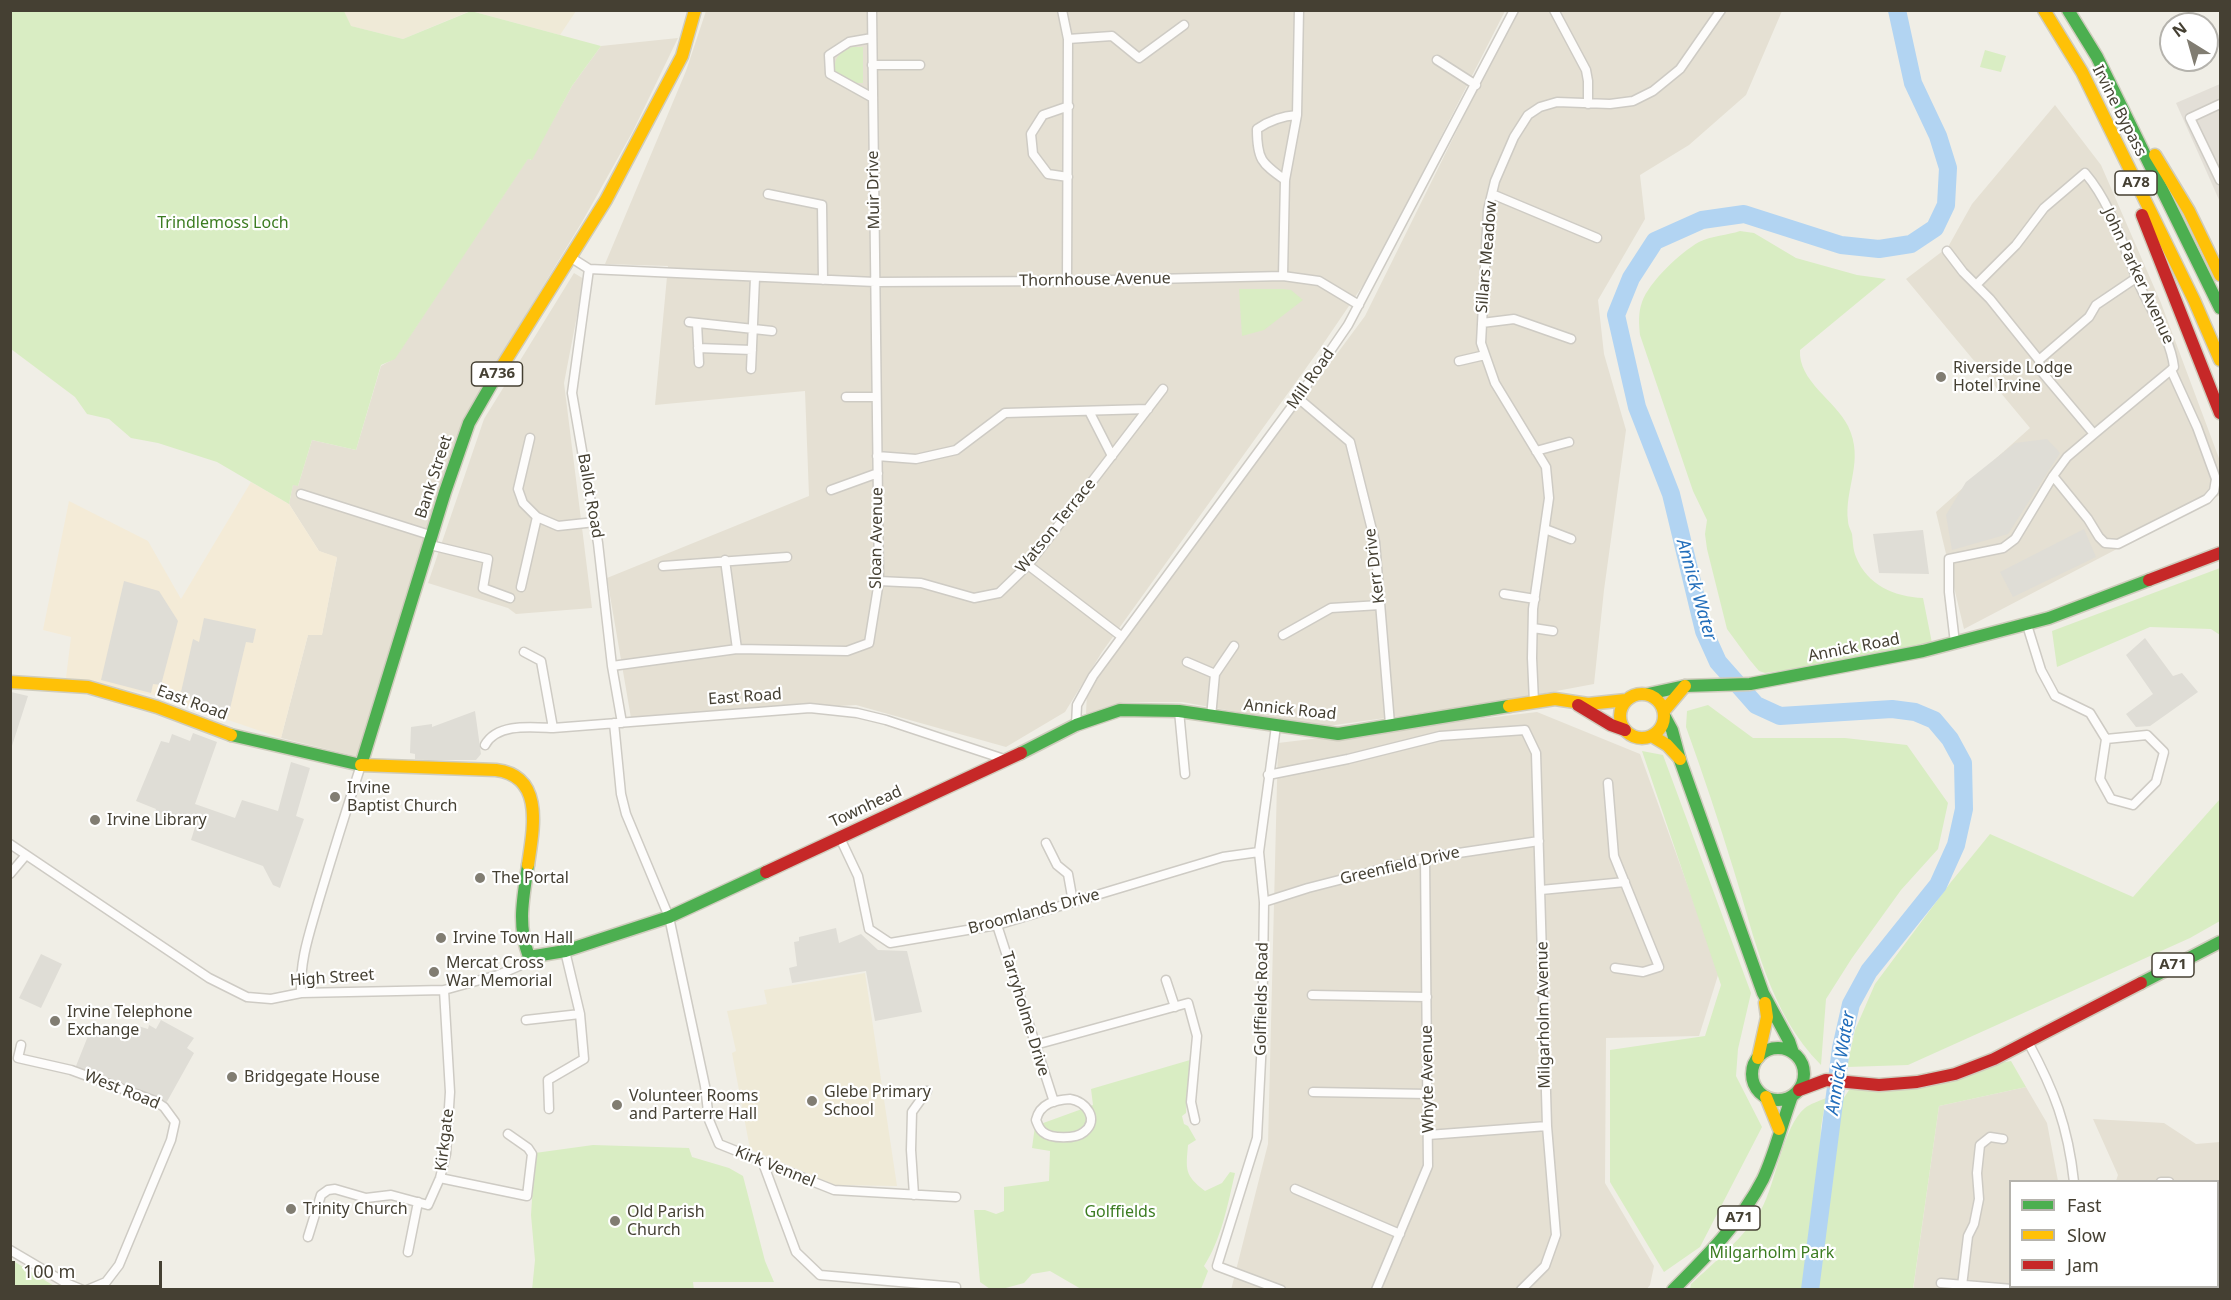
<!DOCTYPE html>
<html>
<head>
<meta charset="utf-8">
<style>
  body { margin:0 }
  #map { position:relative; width:2231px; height:1300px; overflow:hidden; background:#f0eee6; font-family:"Noto Sans",sans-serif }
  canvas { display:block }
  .frame { position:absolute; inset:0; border:12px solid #454033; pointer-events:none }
  .legend { position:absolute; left:2009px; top:1180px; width:210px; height:108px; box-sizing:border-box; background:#fff; border:2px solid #b5b3ad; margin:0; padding:8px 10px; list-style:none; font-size:18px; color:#454033 }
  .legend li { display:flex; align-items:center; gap:12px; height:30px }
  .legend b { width:30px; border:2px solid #b5b3ad }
  .north { position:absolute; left:2159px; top:12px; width:60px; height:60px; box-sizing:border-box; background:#fff; border:2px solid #b5b3ad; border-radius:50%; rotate:323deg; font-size:16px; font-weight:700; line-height:24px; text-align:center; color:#454033 }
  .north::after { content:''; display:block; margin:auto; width:21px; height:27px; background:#817d72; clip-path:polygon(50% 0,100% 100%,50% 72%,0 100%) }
  .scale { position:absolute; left:12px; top:1261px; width:150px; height:27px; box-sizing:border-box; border:3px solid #454033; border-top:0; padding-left:8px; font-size:18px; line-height:21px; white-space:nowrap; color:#454033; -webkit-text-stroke:4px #fff; paint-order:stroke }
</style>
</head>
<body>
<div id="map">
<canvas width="2231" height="1300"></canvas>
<div class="frame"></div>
<ul class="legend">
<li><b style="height:8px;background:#4caf50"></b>Fast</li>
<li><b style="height:8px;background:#ffc107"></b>Slow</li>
<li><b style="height:8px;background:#c62828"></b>Jam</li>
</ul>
<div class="north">N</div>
<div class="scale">100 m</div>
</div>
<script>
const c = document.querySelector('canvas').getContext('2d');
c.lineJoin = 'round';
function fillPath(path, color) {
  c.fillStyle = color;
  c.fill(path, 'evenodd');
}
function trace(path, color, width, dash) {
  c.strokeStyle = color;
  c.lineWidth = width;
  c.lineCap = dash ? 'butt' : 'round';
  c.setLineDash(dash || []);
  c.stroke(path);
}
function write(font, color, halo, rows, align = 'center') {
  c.font = font + ' "Noto Sans",sans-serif';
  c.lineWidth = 4.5;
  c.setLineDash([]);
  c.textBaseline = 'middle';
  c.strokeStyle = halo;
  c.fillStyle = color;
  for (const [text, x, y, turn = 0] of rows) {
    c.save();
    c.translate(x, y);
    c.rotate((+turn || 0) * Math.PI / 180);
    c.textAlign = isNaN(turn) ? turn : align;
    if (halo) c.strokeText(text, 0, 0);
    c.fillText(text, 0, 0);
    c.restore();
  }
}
fillPath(new Path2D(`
  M706,11H1505L1372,272L1319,350L1102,652L1065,712L1006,747L856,705L631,718L607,578L809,496L805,391L655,405L668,266L605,264L686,71Z
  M1516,11H1782L1746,95L1689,145L1640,175L1645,219L1598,300L1604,354L1626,430L1604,590L1594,684L1492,703L1321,727L1182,702H1123L1086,714L1087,691L1365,316Z
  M678,38L633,131L582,222L483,385L456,440L359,757L281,738L308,635L322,634L337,558L319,551L289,504L293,484L298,486L312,440L356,450L381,366L395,358L528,158L531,160L572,86L601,46Z
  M2055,105L2101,165L2161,303L2220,461V495L1964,629L1936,512L2030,428L1906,279L1948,247L1972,204Z
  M574,273L584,279L564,383L592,608L516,614L508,608L428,583L484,419Z
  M1537,712L1640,754L1719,972L1699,1036L1606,1038L1605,1183L1654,1266L1650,1285L1646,1290H1231L1268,1144L1278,743Z
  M2026,1087L2047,1123L2058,1181L2010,1182V1286L2040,1287L2039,1289L1913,1290L1939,1106Z
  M2093,1119L2164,1123L2196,1144L2220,1142V1289L2082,1290L2083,1286H2218V1182L2116,1181L2118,1175Z`), '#e5e0d3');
fillPath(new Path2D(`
  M251,482L289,504L319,551L337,557L322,635H308L281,738L158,696L66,678L71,637L43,630L69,501L148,541L181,599Z`), '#f4ebd7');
fillPath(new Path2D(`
  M2220,84V202L2176,103Z`), '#e3dfd7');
fillPath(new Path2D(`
  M344,11H470L403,39L350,26Z
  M471,11H576L560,35Z
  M865,973L897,1186L835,1185L750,1149L732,1053L736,1051L727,1011L767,1004L764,990Z`), '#efead7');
fillPath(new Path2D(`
  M10,11H344L351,26L403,39L471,11L601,46L572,86L532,160L528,159L395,359L381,365L356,450L312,440L298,486L293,485L289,504L217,462L158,443L131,438L109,419L87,414L75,397L11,349Z
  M852,47H863V83H853L835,71C834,56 840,53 852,47Z
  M1985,50L2006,56L2001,72L1980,67Z
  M1740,231L1754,233L1796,258L1857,275L1886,279L1800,350C1798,381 1835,400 1848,426C1865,461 1844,488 1848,521C1848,526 1851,530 1852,534C1853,542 1853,550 1856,557C1867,585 1895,597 1923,598L1932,643L1833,663L1765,673L1759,671L1749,659L1727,629L1707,549L1705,534L1707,520L1693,491L1640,335C1639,324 1638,313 1642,302C1649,282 1681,252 1699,242C1711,236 1728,235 1740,231Z
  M1239,289H1283L1291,290L1303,300L1264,330L1242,336Z
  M2220,568V635L2211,629L2150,627L2057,667L2052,631Z
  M1708,705L1753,738H1845L1907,745L1948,803L1938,849L1901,890L1852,958L1826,999L1821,1065C1769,1013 1755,938 1734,871C1719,822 1703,774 1686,727L1687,711Z
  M1642,751L1663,755L1751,993L1738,1049L1736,1076L1762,1127L1700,1247L1664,1272L1610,1182V1050L1705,1036L1721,985Z
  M2220,799V921L2190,938L1908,1065L1847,1067L1855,1030L1875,984L1951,882L1990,834L2133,897Z
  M1190,1060L1186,1113L1182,1116L1184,1124L1188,1126L1196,1140L1188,1145C1186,1169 1184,1175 1205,1191L1222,1183L1230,1172L1235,1173C1228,1204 1221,1240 1204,1266L1208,1271L1201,1289H1081L1050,1271L1032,1274L1024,1283L1002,1289H990L980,1282L974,1210H985L996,1214L1004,1211V1187L1049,1181L1050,1151L1032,1148L1035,1126L1093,1105L1091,1089Z
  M2011,1061L2026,1087L1939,1106L1913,1289L1815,1290L1818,1228L1833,1115L1849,1090L1917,1082L1969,1068Z
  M1826,1098L1821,1127L1818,1201L1802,1289H1690L1691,1284C1713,1264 1746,1235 1761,1210C1776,1183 1783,1126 1805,1108C1810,1104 1819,1101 1826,1098Z
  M593,1145L689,1148L692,1157L729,1168L743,1176L765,1261L774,1282H693L694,1290H532L535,1260L531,1215L535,1153Z
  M10,1259L59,1289H11Z`), '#d9edc3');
fillPath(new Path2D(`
  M2047,439L2060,453L2008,534L1952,550L1946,515L1966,482L2015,443Z
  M2084,529L2096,557L2013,597L2000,572Z
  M1923,530L1929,574L1879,573L1873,534Z
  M124,581L159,591L178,621L161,685L153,684L151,693L101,680Z
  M204,618L256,629L253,643L246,642L228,717L190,708L192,700L189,698L190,694L181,692L193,639L199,642Z
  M2145,638L2173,676L2182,673L2198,692L2150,726L2136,727L2126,714L2153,694L2126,655Z
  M11,692L28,696L11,749L10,692Z
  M475,711L481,754L476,760H428L415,759V754L410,753L411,727L432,724V727Z
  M193,733L217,742L195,804L235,818L242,800L278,811L291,762L310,768L296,816L304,819L280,888L273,885L263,866L191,840L196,824L182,819L179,827L153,818L156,809L136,801L161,741L169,743L172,734L190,741Z
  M836,928L839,943L861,934L878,950L907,951L922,1012L875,1021L866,971L792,983L789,968L797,966L794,942L799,941V937Z
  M41,954L62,964L41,1008L19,998Z
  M161,1020L194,1038L187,1048L194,1053L164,1107L74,1071L92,1026L113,1033L117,1026L136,1032L138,1026L148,1029L149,1025L156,1029Z`), '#dfddd6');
trace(new Path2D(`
  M1810,1290L1841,1048L1851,1004L1869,971L1938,885L1956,845L1964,809L1963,763L1950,739L1934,720L1915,712L1892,709L1780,716L1756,705L1718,662L1704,631L1671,494L1637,407L1616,315L1631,278L1655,241L1702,220L1744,214L1841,245L1879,249L1911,244L1935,228L1946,205L1948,168L1938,136L1913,83L1897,10`), '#b2d4f2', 18);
const street = new Path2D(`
  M1062,10L1068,39L1067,281
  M1554,10L1586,70L1588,81V104
  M872,38L849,42L829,55L830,74L873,98
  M1068,39L1112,36L1139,58L1184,25
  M1437,60L1476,85
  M872,65H920
  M2220,104L2190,118L2220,180
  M1068,177L1048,174L1033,154L1031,134L1043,115L1069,106
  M1285,180C1261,163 1257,159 1257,129C1270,120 1282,116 1297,115
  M768,194L822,205L823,280
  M1492,194L1597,238
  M1947,251L1963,272L1990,299L2039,360L2041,371L2094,434L2067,457L2053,476L2015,539L2003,548L1949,559V592L1955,643
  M570,257L589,269L875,282L1067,281L1283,276L1319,281L1359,305
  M589,269L572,393L598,543L612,666L622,723
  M1283,276L1285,180L1297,115L1299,10
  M1977,284L2016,245L2044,208L2085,173C2110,202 2122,242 2136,277C2148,308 2170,335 2174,367L2171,370L2197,427L2216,479L2214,491L2207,499L2118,544L2105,543L2099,537L2088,519L2053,476
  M689,322L772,331
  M697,323L699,363
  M1482,323L1514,319L1571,339
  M698,348L752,350
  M2039,360L2089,317L2096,305L2136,278
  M1459,361L1485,355
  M751,369L755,278
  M846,397H876
  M1298,398L1350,442L1375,542L1390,724
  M1089,411L1112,456
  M2094,434L2171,370
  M530,438L518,489L523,503L537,517L558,526L595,522
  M1536,451L1569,442
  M877,456L916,459L956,450L1005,413L1148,409
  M831,490L878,473
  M301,494L433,536
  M1545,529L1571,539
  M430,545L488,559L483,588L510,598
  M725,560L737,649
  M1028,565L1121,636
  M663,566L787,557
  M879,581L921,583L974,598L999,593L1028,565L1163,389
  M521,587L537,517
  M1504,594L1535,599
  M2027,625L2041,670L2055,696L2090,713L2106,739L2100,779L2111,799L2133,805L2156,782L2164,752L2147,735L2106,739
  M1533,628L1553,631
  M1283,635L1331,608L1380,605
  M524,652L541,661L553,728
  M1187,662L1215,674
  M612,666L737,649L847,651L869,643L879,581L872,10
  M1534,702L1532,658L1533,609L1549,498L1546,467L1495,383L1481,343L1488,210L1495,181L1514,137L1528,115L1540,107L1557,102L1610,104L1633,101L1653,91L1680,69L1721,10
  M1179,711L1185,774
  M1211,717L1215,674L1234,646
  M614,723L621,794L626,814L669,917L705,1086L709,1120L719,1144L834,1190L956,1197
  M1076,725L1077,705L1093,676L1298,398L1348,325L1514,10
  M1276,726L1259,852L1264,902L1262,1040L1257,1138L1217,1266L1281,1290
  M485,745C497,723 531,727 553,728L810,708L857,713L886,720L1007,760
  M1268,775L1348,759L1440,736L1525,730L1536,753L1547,1126L1556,1235L1545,1266L1521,1290
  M1608,783L1614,856L1659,967L1643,972L1615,968
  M840,838L858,876L869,929L890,943L997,925L1223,857L1259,852
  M1046,843L1057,865L1068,874L1073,902
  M10,844L209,978L247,997L271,999L301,993L444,990L498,975L519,966L529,957
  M10,874L26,855
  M1541,890L1625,882
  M1264,902L1308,888L1425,858L1539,841
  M997,925L1054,1102
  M1166,980L1175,1007
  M301,993C300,959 309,935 318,903C332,856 346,811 361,765
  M1312,995L1427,997
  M526,1020L580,1014
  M2028,1042C2054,1090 2068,1126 2074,1182
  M21,1045L18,1058L71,1070L155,1101L164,1107L175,1122L171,1140L119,1265L106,1282L87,1290
  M1035,1045L1188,1003L1197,1036L1191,1102L1195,1120
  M1313,1092L1428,1094
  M1070,1099C1086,1101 1100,1120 1084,1132C1076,1139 1051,1139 1043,1132C1039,1129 1038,1125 1036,1120C1040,1103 1055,1100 1070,1099Z
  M549,1109L548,1080L584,1059L580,1014L565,951
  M1428,1135L1547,1126
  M763,1163L796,1252L820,1275L956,1287
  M440,1178L527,1196L532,1154L528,1148L508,1134
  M2161,1182H2169
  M1295,1189L1400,1234
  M914,1195L911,1150L912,1112L927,1091
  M2218,1218L2220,1216
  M308,1237L321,1195L328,1190L335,1189L366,1198L391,1195L428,1205L440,1178L446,1154L450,1092L444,990
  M10,1250L66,1283L83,1290
  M408,1252L418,1202
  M1941,1283L2024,1290
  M1962,1286L1968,1236L1974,1224L1979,1199L1977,1173L1980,1145L1990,1137L2003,1139
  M2144,1286V1290
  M1376,1290L1428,1166L1425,858
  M2056,1290L2057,1286`);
const fast = new Path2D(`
  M2068,10L2097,57L2220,308
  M1648,694L1685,686L1750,684L1923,651L2049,618L2149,580
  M1665,717L1672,730L1680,760L1763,993L1789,1041L1793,1053
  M231,735L361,765L445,492L469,423L499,371
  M1021,753L1076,725L1120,710L1179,711L1338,734L1509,706
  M528,865C523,899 517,924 529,957L565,951L669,917L766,872
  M2141,983L2220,942
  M1752 1074a26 26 0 1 1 52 0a26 26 0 1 1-52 0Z
  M1673,1290C1707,1256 1741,1222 1763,1179C1775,1153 1782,1123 1792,1096`);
const slow = new Path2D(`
  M2044,10L2082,72L2194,300L2220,360
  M2155,155L2189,211L2220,275
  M499,371L606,200L682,56L695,10
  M10,682L88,687L157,707L231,735
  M1620 716a22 22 0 1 1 44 0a22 22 0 1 1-44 0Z
  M1509,706L1555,699L1588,704L1626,700
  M1664,711L1685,686
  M1652,736L1667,745L1680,759
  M361,765L496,770C545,776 533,830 528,865
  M1758,1058L1767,1017L1765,1003
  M1766,1097L1779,1129`);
const jam = new Path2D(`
  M2142,215L2220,413
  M2149,580L2220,553
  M1578,705L1611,725L1625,730
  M766,872L1021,753
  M1799,1090L1826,1080L1879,1085L1917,1082L1955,1074L1994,1059L2141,983`);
trace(street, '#cecbc4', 11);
trace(fast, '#cfccbd', 15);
trace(slow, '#cfccbd', 15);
trace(jam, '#cfccbd', 15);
trace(street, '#fdfcfb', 8);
trace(fast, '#4caf50', 12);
trace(slow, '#ffc107', 12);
trace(jam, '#c62828', 12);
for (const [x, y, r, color] of [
  [1941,377,6,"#817d72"],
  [335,797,6,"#817d72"],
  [95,820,6,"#817d72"],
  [480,878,6,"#817d72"],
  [441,938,6,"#817d72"],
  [434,972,6,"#817d72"],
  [55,1021,6,"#817d72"],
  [232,1077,6,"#817d72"],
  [812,1101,6,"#817d72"],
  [617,1105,6,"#817d72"],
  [291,1209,6,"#817d72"],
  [615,1221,6,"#817d72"]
]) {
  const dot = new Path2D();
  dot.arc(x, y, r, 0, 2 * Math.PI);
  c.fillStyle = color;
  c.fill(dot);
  trace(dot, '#fff', 2);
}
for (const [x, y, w] of [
  [2136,183,42],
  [497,374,51],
  [2173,965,42],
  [1739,1218,42]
]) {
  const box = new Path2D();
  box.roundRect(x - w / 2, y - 12, w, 24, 4.5);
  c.fillStyle = '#fff';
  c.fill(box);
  trace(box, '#454033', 1.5);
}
write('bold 15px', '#454033', null, [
  ["A78",2136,183],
  ["A736",497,374],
  ["A71",2173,965],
  ["A71",1739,1218]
]);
write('16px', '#454033', '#fff', [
  ["Irvine Bypass",2119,111,63],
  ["Muir Drive",874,190,-91],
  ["Sillars Meadow",1487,257,-85],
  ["John Parker Avenue",2138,276,65],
  ["Thornhouse Avenue",1095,280,-1],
  ["Mill Road",1311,379,-55],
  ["Bank Street",434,477,-72],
  ["Ballot Road",590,496,80],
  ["Watson Terrace",1056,526,-51],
  ["Sloan Avenue",877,538,-89],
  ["Kerr Drive",1375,566,-97],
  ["Annick Road",1854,648,-11],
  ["East Road",745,697,-4],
  ["East Road",192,703,20],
  ["Annick Road",1290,710,6],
  ["Townhead",866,807,-25],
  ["Greenfield Drive",1400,866,-13],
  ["Broomlands Drive",1034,912,-15],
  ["High Street",332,978,-4],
  ["Golffields Road",1262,999,-89],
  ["Tarryholme Drive",1025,1014,73],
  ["Milgarholm Avenue",1544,1015,-91],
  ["Whyte Avenue",1428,1079,-91],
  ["West Road",122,1090,22],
  ["Kirkgate",445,1140,-83],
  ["Kirk Vennel",775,1167,22]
]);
write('16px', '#3c7c21', '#fff', [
  ["Trindlemoss Loch",223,223],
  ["Golffields",1120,1212],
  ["Milgarholm Park",1772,1253]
]);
write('16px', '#454033', '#fff', [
  ["Riverside Lodge",1953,368],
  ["Hotel Irvine",1953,386],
  ["Irvine",347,788],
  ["Baptist Church",347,806],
  ["Irvine Library",107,820],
  ["The Portal",492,878],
  ["Irvine Town Hall",453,938],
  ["Mercat Cross",446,963],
  ["War Memorial",446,981],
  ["Irvine Telephone",67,1012],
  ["Exchange",67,1030],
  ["Bridgegate House",244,1077],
  ["Glebe Primary",824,1092],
  ["School",824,1110],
  ["Volunteer Rooms",629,1096],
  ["and Parterre Hall",629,1114],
  ["Trinity Church",303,1209],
  ["Old Parish",627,1212],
  ["Church",627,1230]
], 'left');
write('italic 18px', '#226ebb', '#fff', [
  ["Annick Water",1696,590,74],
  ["Annick Water",1841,1063,-81]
]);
</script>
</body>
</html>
